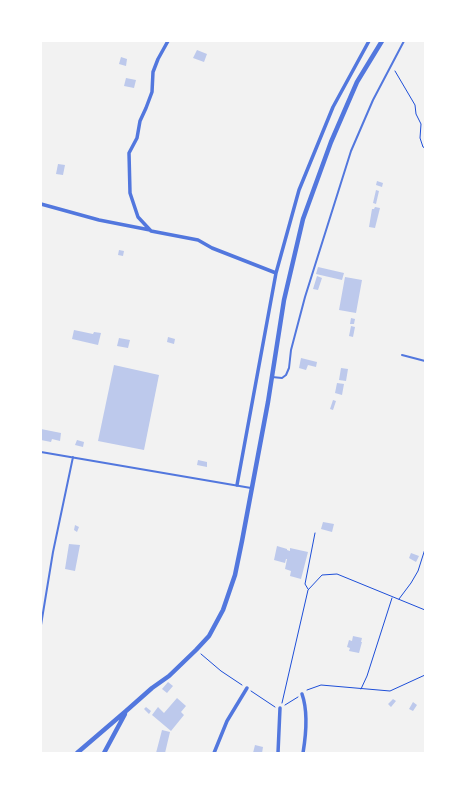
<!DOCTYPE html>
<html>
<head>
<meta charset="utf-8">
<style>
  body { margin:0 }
  #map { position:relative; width:466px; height:794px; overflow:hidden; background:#f2f2f2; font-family:Rubik,sans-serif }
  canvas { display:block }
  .frame { position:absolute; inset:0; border:42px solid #fff; pointer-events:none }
</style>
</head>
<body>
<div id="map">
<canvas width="466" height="794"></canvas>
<div class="frame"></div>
</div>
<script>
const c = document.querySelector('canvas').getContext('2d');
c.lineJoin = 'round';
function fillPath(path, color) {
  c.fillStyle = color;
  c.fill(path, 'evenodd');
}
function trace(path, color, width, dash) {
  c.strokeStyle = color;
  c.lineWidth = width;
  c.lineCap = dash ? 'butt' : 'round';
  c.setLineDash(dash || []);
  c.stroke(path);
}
fillPath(new Path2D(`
  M197,50L207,54L204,62L193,58Z
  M121,57L127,59L126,66L119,64Z
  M126,78L136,80L134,88L124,86Z
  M58,164L65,165L63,175L56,174Z
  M377,181L383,183L382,187L376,185Z
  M376,190L379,191L376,204L373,203Z
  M375,207L380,208L375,228L369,227L372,209H374Z
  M119,250L124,251L123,256L118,255Z
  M318,267L344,273L342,280L316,274Z
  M317,276L322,278L318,290L313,289Z
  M345,277L362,280L356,313L339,310Z
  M351,318L355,319L354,324H350Z
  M351,326L355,327L353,337L349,336Z
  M74,330L93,334L94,332L101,333L98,345L72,339Z
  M168,337L175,339L174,344L167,342Z
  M119,338L130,340L128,348L117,346Z
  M301,358L317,362L316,367L308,365L306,370L299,368Z
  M114,365L159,375L144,450L98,441Z
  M341,368L348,369L346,381L339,380Z
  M337,383L344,384L342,395L335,393Z
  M333,400L336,401L333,410L330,409Z
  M41,429L61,433L60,441L52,439L51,442L41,440Z
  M77,440L84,442L83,447L75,445Z
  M198,460L207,462V467L197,465Z
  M323,522L334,524L332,532L321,529Z
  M75,525L79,527L77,532L74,530Z
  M69,544L80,545L75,571L65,569Z
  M277,546L287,549V550L290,551V548L308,552L301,579L290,576L291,571L285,569L287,559H286L285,563L274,560Z
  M411,553L419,556L416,562L409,558Z
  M353,636L362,638L361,642H362L359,653L349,651L350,648L347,647L349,640L352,641Z
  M168,682L173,686L167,693L162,689Z
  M177,698L186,706L181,712L184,715L171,731L152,715L158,707L164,713Z
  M393,699L396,701L391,707L388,704Z
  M413,702L417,705L413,711L409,709Z
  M146,707L151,711L149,714L144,709Z
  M162,730L170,732L165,753H156Z
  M255,745L263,747L262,753H253Z`), '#bdc9ec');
trace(new Path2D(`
  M395,71L415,105L416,114L421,124L420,138L423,147L425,148
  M308,589L305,584L315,533
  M399,599L411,583L418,571L425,549
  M201,654L221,671L242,685
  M361,689L367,676L392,598
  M307,690L321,685L390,691L425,675
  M251,691L275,707
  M282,703L308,590L322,575L337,574L425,610
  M285,705L298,697`), '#1d4ed8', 1);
trace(new Path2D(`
  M402,355L425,361
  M272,377L282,378L286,375L289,368L291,350L305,297L351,151L373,100L404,41
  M41,452L251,488
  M41,625L53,552L73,457`), '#5277de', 2);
trace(new Path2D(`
  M168,41L158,59L153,72L152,92L146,108L140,121L137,138L129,153L130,193L138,217L151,231L198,240L212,248L276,273
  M41,204L99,220L150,230
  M237,485L276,273L299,190L333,107L369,41
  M302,694C308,711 306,735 303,753
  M214,753L227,721L247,688
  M278,753L280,708`), '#5277de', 3.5);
trace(new Path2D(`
  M77,753L126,711L152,688L169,676L196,650L209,636L223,610L235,575L242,541L268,402L284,300L303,219L331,142L357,82L382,41
  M104,753L125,714`), '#5277de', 4.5);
</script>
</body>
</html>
